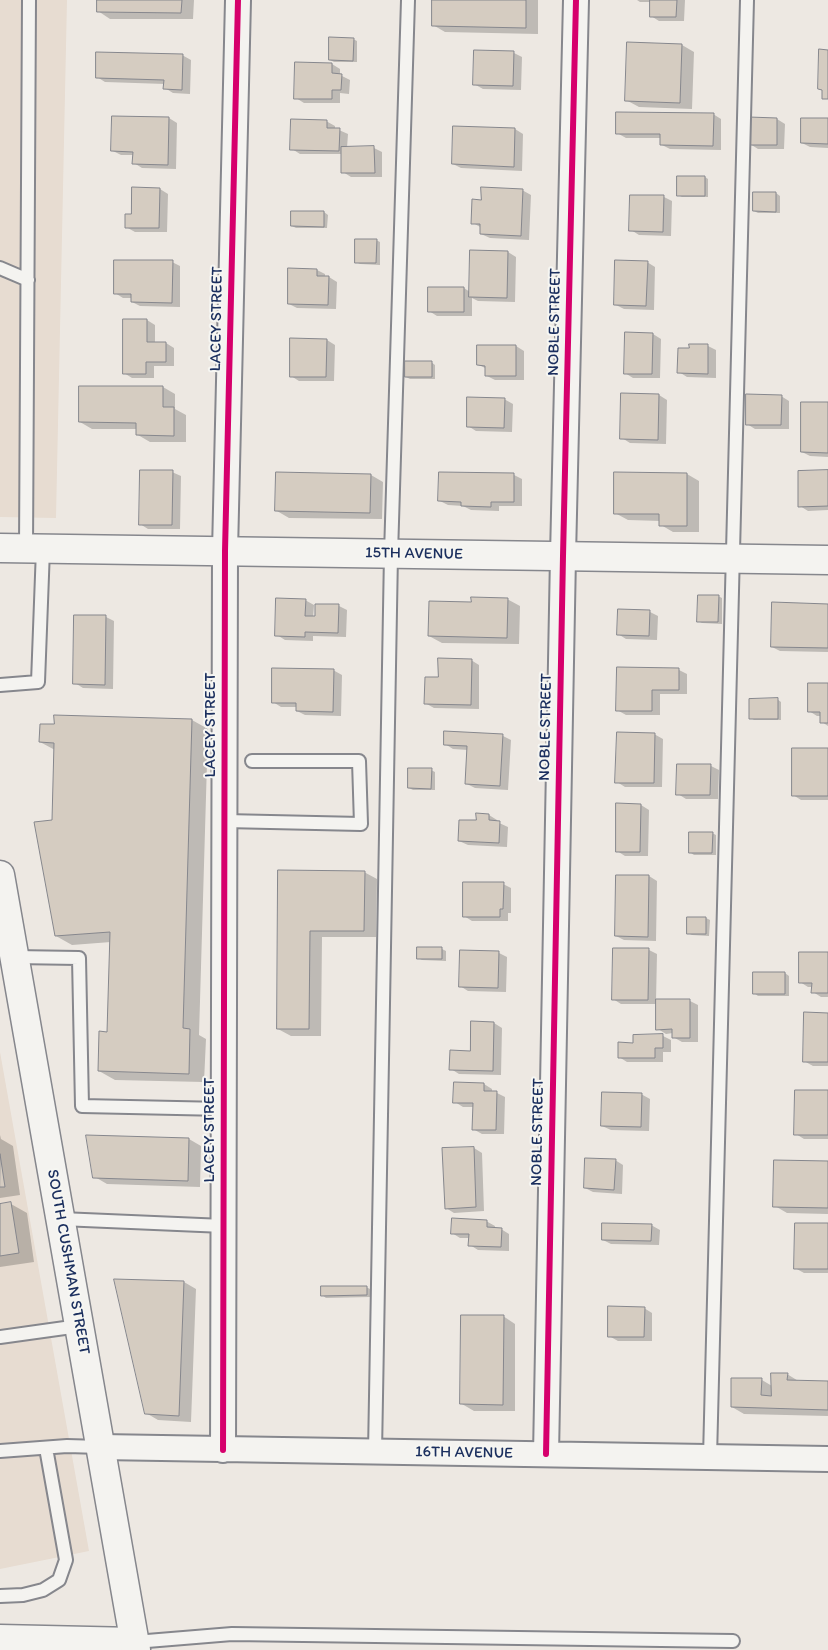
<!DOCTYPE html>
<html>
<head>
<meta charset="utf-8">
<style>
  body { margin:0 }
  canvas { display:block; background:#ede8e2 }
</style>
</head>
<body>
<canvas width="828" height="1650"></canvas>
<script>
const c = document.querySelector('canvas').getContext('2d');
c.lineJoin = 'round';
function fillPath(path, color) {
  c.fillStyle = color;
  c.fill(path, 'evenodd');
}
function trace(path, color, width, dash) {
  c.strokeStyle = color;
  c.lineWidth = width;
  c.lineCap = dash ? 'butt' : 'round';
  c.setLineDash(dash || []);
  c.stroke(path);
}
function write(font, color, halo, rows, align = 'center') {
  c.font = font + ' Itim,sans-serif';
  c.lineWidth = 4;
  c.setLineDash([]);
  c.textBaseline = 'middle';
  c.strokeStyle = halo;
  c.fillStyle = color;
  for (const [text, x, y, turn = 0] of rows) {
    c.save();
    c.translate(x, y);
    c.rotate((+turn || 0) * Math.PI / 180);
    c.textAlign = isNaN(turn) ? turn : align;
    if (halo) c.strokeText(text, 0, 0);
    c.fillText(text, 0, 0);
    c.restore();
  }
}
fillPath(new Path2D(`
  M0,0H67L56,518L0,517Z
  M0,1052L89,1551L0,1569Z`), '#e7dcd1');
fillPath(new Path2D(`
  M98,0H194L193,19H110L98,11Z
  M434,0H538V34L445,32L433,25Z
  M637,0H685L684,21H659L651,16V2H640Z
  M353,39L357,41V62H334L330,60Z
  M682,45L694,52L692,109L639,107L626,100Z
  M475,52L514,53L522,57L521,90L483,89L474,84Z
  M182,55L191,60L190,94L173,93L165,88V84L105,82L97,77Z
  M332,64L340,69V75L350,80L349,94L340,93V103H304L296,98Z
  M713,114L721,119V150L670,149L662,145V138H626L617,133Z
  M169,118L177,123L176,169L142,168L134,163V155H121L113,151Z
  M777,119L785,124L784,149H758L750,144Z
  M828,119V148L810,147L802,143Z
  M326,121L335,126V130H339L348,134L347,148H374L382,152V177H351L343,172L342,154H300L292,149Z
  M454,127L515,129L523,134L522,171L461,168L453,164Z
  M705,177L708,179V197H682L678,195Z
  M160,189L168,194L167,232H135L126,227L132,215Z
  M522,190L531,195L529,240L490,238L481,234L482,228L473,223L482,201Z
  M754,193H776L780,196V213H758L754,211Z
  M664,197L672,201L671,236L639,235L631,230Z
  M324,212L328,215L327,228H296L292,226Z
  M376,240L380,242V265L360,264L356,262Z
  M508,252L516,257L515,302L478,301L472,298V316H437L429,311L464,288L470,292Z
  M172,262L180,266V307L140,306L132,302V298H123L115,293Z
  M647,262L655,267L654,310L624,309L616,305Z
  M317,270L325,274V277H329L337,282L336,309L297,308L289,304Z
  M147,320L155,325V343H166L174,348V366H154V378H132L124,373Z
  M653,334L661,339L660,378H633L625,373Z
  M327,340L335,345L334,381H299L291,376Z
  M516,346L524,351V380H495L487,376V369L479,365Z
  M708,346L716,350V378L687,377L679,372L690,349Z
  M431,362L435,365V379H410L406,377Z
  M163,387L175,394V409L186,415V442H150L138,435V429H92L80,422Z
  M659,395L667,400L666,444L630,443L622,438Z
  M781,396L789,401V429H755L747,424Z
  M504,399L513,404L512,432L476,431L468,426Z
  M828,403V457L810,456L802,452Z
  M828,471V510L808,511L800,506Z
  M172,472L181,476L180,529H148L140,524Z
  M616,473L687,474L699,481V532H673L661,525V521L628,520L615,513Z
  M371,475L383,482L382,519L289,518L277,511Z
  M514,475L522,479V506H499V511L471,510L463,506L448,505L440,501Z
  M718,596L722,598V624L702,623L698,621Z
  M507,599L520,606L519,644L442,643L429,636L472,603Z
  M305,600L314,605L313,618L339,606L347,610L346,637L313,636V641L285,640L277,635Z
  M828,605V652L780,651L772,647Z
  M650,612L658,616L657,640L626,639L618,634Z
  M106,617L114,621L113,689L83,688L75,683Z
  M471,660L479,665V709L434,708L425,703Z
  M333,670L342,675L341,716L305,715L297,711V707H281L273,702Z
  M679,670L687,674V694H660V715H626L617,710Z
  M828,684V726L822,722V716H817L809,711Z
  M777,699L781,702V720H754L751,718Z
  M192,720L208,729L199,1035L206,1039L204,1082L115,1080L99,1071L108,1033L111,942L72,945L56,936L53,821L55,750L40,742Z
  M654,734L663,739L662,787H625L617,782Z
  M503,736L511,740L508,790L475,788L467,784L468,750L453,749L445,744Z
  M828,750V800H801L793,795Z
  M711,766L719,770L718,799H686L678,794Z
  M431,770L435,772V790H413L409,788Z
  M641,805L649,810L648,856H625L617,851Z
  M489,815L497,820V822L508,827L507,847L468,845L459,841L477,822Z
  M712,833L716,835V855H694L691,853Z
  M279,872H364L377,879L376,937H322L321,1036H291L278,1029Z
  M617,876H649L657,881L656,941L624,940L616,936Z
  M503,884L511,888V913H508V921H472L464,916Z
  M706,918L710,920L709,936L692,935L688,933Z
  M442,949L446,951V961L422,960L418,958Z
  M649,950L657,954L656,1001H690L698,1005V1042H682L673,1037V1033L666,1034L658,1029V1004H621L613,999Z
  M499,953L507,957L506,992L468,991L460,986Z
  M828,953V997H821L813,992V987H808L800,982Z
  M785,973L789,976V996H758L754,993Z
  M828,1014V1066H813L804,1061Z
  M494,1023L502,1028L501,1075L459,1074L451,1069L471,1052Z
  M663,1036L671,1040V1052H663V1062H627L619,1057L634,1044Z
  M455,1083L484,1084L492,1089V1093H497L505,1097L504,1134H482L473,1129L474,1107H463L455,1102Z
  M828,1092V1139H804L796,1134Z
  M641,1094L650,1099L649,1131L611,1130L602,1126Z
  M0,1135L1,1139L13,1146L20,1195L0,1198Z
  M88,1136L189,1139L201,1146L200,1187L107,1184L95,1177Z
  M474,1148L482,1153L484,1211L454,1213L446,1208Z
  M615,1160L623,1165L622,1194L593,1192L585,1188Z
  M828,1162V1214L787,1213L775,1206Z
  M11,1204L27,1213L34,1262L0,1267V1205Z
  M486,1221L495,1226V1229H501L509,1234V1251L478,1250L470,1245V1238H460L452,1233Z
  M651,1225L660,1230L659,1245L611,1244L603,1240Z
  M828,1225V1273H804L795,1268Z
  M184,1282L196,1289L191,1422L158,1420L146,1413Z
  M366,1287L370,1289V1297L326,1298L322,1295Z
  M644,1308L652,1313V1341H618L609,1336Z
  M503,1316L515,1324V1411H474L462,1404Z
  M787,1374L800,1382H828V1416L744,1414L732,1407L762,1380L772,1386Z`), '#0003');
const building = new Path2D(`
  M97,0H182L181,13L97,12Z
  M432,0H526V28L432,26Z
  M650,0H677L676,17H650Z
  M329,37L354,38L353,61L329,60Z
  M627,42L682,44L680,103L625,101Z
  M819,49L828,50V99H822V90L818,89Z
  M474,50L514,51L513,86L473,85Z
  M96,52L183,54L182,90L163,89L164,80L96,78Z
  M295,62L332,63V73L342,74L341,90H332V99H294Z
  M616,112L714,113L713,146L660,145V134H616Z
  M112,116L169,117L168,165L132,164L133,152L111,151Z
  M749,117L777,118V145H749Z
  M801,118H828V144L801,143Z
  M291,119L327,120V128H340L339,151L290,150Z
  M453,126L515,128L514,167L452,164Z
  M374,146L375,173H341V147Z
  M677,176H705V196H677Z
  M132,187L160,188L159,228H125V214H131Z
  M481,187L523,189L521,236L480,234V224H471L472,199L481,200Z
  M753,192H776V212L753,211Z
  M630,195H664L663,232L629,231Z
  M291,211H324V227L291,226Z
  M355,239H377L376,263H355Z
  M470,250L508,251L507,298L469,297Z
  M114,260H173L172,303L131,302V294H114Z
  M615,260L648,261L646,306L614,305Z
  M288,268L317,269V276H329L328,305L288,304Z
  M428,287H464V312H428Z
  M123,319H147V342H166V362H146V374H123Z
  M625,332L653,333L652,374H624Z
  M290,338L327,339L326,377H290Z
  M689,344H708V374L677,373L678,348H689Z
  M477,345H516V376H485V366L477,365Z
  M405,361H432V377H405Z
  M79,386H163V407H174V436L136,435V423L79,422Z
  M621,393L659,394L658,440L620,439Z
  M746,394L782,395L781,425H746Z
  M467,397L505,398L504,428L467,427Z
  M801,402H828V453L801,452Z
  M140,470H173L172,525H139Z
  M828,470V506L798,507V471Z
  M276,472L371,474L370,513L275,511Z
  M439,472L514,473V502H491V507L461,506V502L438,501Z
  M614,472L687,473V526H659V514H614Z
  M698,595H719L718,622H697Z
  M471,597L508,598L507,638L428,636L429,601L471,602Z
  M276,598L306,599L305,616H315V604H339L338,633L305,632V637L275,636Z
  M772,602L828,604V648L771,647Z
  M618,609L650,610L649,636L617,635Z
  M74,615H106L105,685L73,684Z
  M438,658L472,659L471,705L424,704L425,677H438Z
  M617,667L679,668V690H652V711H616Z
  M272,668L334,669L333,712L296,711V703H272Z
  M808,683H828V723H820V712H808Z
  M778,698V719H749V699Z
  M54,715L192,719L183,1028L190,1029L189,1074L98,1071L99,1031L107,1032L110,932L55,936L34,822L52,820L54,743L39,742L40,724H54Z
  M444,731L503,734L500,786L465,784L467,746L444,745Z
  M617,732L655,733L654,783H615Z
  M792,748H828V796H792Z
  M677,764H711L710,795H676Z
  M408,768H432L431,789L408,788Z
  M616,803L641,804L640,852H616Z
  M476,813L489,814V820L500,821L499,843L458,841L459,820H476Z
  M689,832H713L712,853H689Z
  M278,870L365,871L364,931H310L309,1029H277Z
  M616,875H649L648,937L615,936Z
  M463,882H504L503,909H500V917H463Z
  M687,917H706V934H687Z
  M417,947H442V959H417Z
  M613,948H649L648,1000H612Z
  M460,950L499,951L498,988L459,987Z
  M799,952H828V993H811L812,983H799Z
  M753,972H785V994H753Z
  M656,999H690V1038H672V1029L656,1030Z
  M804,1012L828,1013V1062H803Z
  M471,1021L494,1022L493,1071L449,1070L450,1050L470,1051Z
  M663,1034V1048H655V1058H618V1042L633,1043V1035Z
  M454,1082L484,1083V1091H497L496,1130H472L473,1103H453Z
  M795,1090H828V1135H794Z
  M602,1092L642,1093L641,1127L601,1126Z
  M86,1135L189,1138L188,1181L93,1178Z
  M474,1147L476,1207L445,1209L442,1148Z
  M0,1154L5,1187H0Z
  M585,1158L616,1159L614,1190L584,1188Z
  M774,1160L828,1161V1208L773,1207Z
  M11,1202L19,1253L0,1256V1204Z
  M452,1218L487,1220V1227L502,1228L501,1247L468,1246L469,1234H451Z
  M602,1223L652,1224L651,1241L602,1240Z
  M795,1223H828V1269H794Z
  M114,1279L184,1281L179,1416L145,1414Z
  M321,1286H367V1295L321,1296Z
  M608,1306L645,1307L644,1337H608Z
  M461,1315H504L503,1405L460,1404Z
  M771,1373H788L787,1380L828,1381V1410L731,1407V1378H762L761,1395L771,1396Z`);
fillPath(building, '#d5ccc1');
trace(building, '#86878d', 1);
const lane = new Path2D(`
  M0,268L28,280
  M26,549L29,0
  M0,685L38,682L43,549
  M225,821L361,824L359,761H252
  M14,957L79,958L82,1106L224,1109
  M61,1219L224,1226
  M0,1337L79,1326
  M0,1451L67,1446L101,1447
  M375,1452L391,554L408,0
  M710,1457L747,0
  M0,1596L23,1595L43,1590L59,1580L66,1560L46,1448
  M135,1642L232,1634L733,1641`);
const street = new Path2D(`
  M101,1447L828,1459
  M223,1450L225,551L238,0
  M546,1454L563,556L576,0`);
const secondary = new Path2D(`
  M0,548L828,560
  M0,1639L135,1642`);
const primary = new Path2D(`
  M0,875L136,1650`);
trace(lane, '#86878d', 16);
trace(street, '#86878d', 28);
trace(secondary, '#86878d', 31);
trace(primary, '#86878d', 31);
trace(lane, '#f4f3f0', 12);
trace(street, '#f4f3f0', 24);
trace(secondary, '#f4f3f0', 28);
trace(primary, '#f4f3f0', 28);
trace(new Path2D(`
  M223,1450L225,551L238,0
  M546,1454L563,556L576,0`), '#d6006c', 6);
write('16px', '#1b2f5e', '#f6f6f2', [
  ["LACEY STREET",217,319,-89],
  ["NOBLE STREET",555,322,-89],
  ["15TH AVENUE",414,554,1],
  ["LACEY STREET",211,725,-90],
  ["NOBLE STREET",546,727,-89],
  ["LACEY STREET",210,1130,-90],
  ["NOBLE STREET",538,1132,-89],
  ["SOUTH CUSHMAN STREET",68,1262,80],
  ["16TH AVENUE",464,1453,1]
]);
</script>
</body>
</html>
